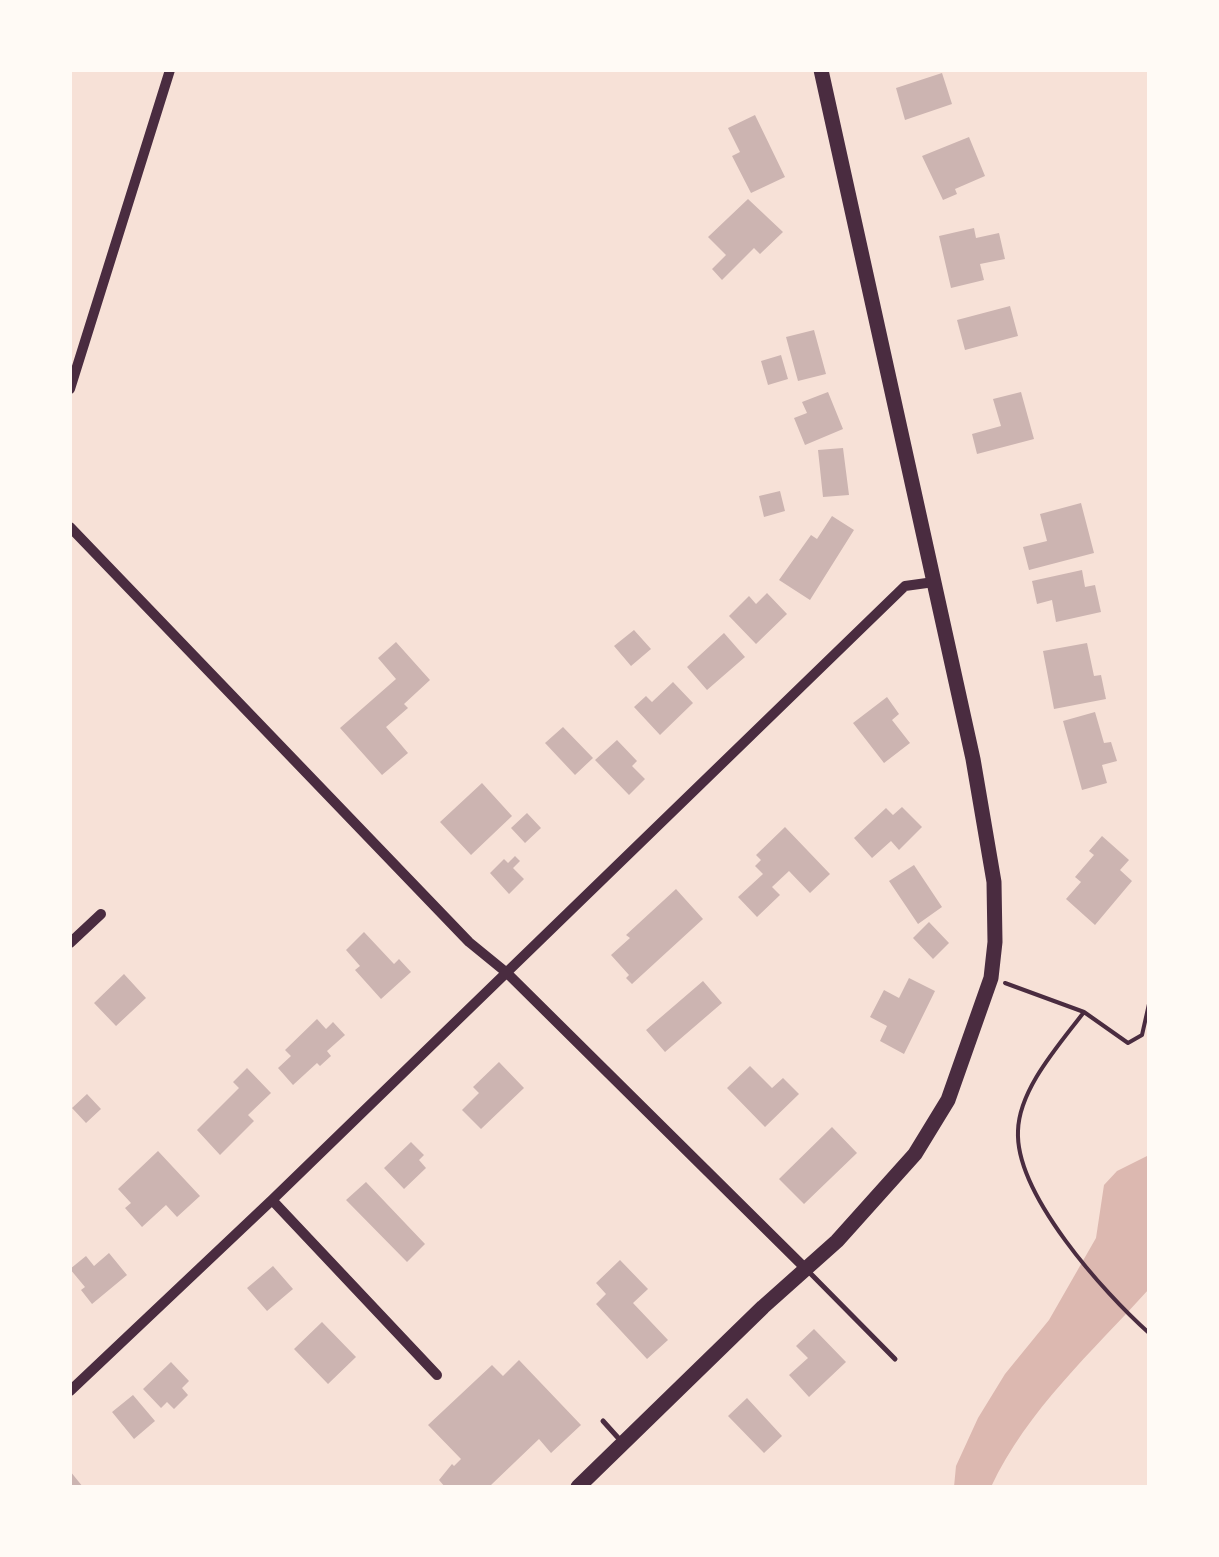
<!DOCTYPE html>
<html>
<head>
<meta charset="utf-8">
<style>
  body { margin:0 }
  #map { position:relative; width:1219px; height:1557px; overflow:hidden; background:#f7e1d7; font-family:"Noto Sans",sans-serif }
  canvas { display:block }
  .frame { position:absolute; inset:0; border:72px solid #fffaf5; pointer-events:none }
</style>
</head>
<body>
<div id="map">
<canvas width="1219" height="1557"></canvas>
<div class="frame"></div>
</div>
<script>
const c = document.querySelector('canvas').getContext('2d');
c.lineJoin = 'round';
function fillPath(path, color) {
  c.fillStyle = color;
  c.fill(path, 'evenodd');
}
function trace(path, color, width, dash) {
  c.strokeStyle = color;
  c.lineWidth = width;
  c.lineCap = dash ? 'butt' : 'round';
  c.setLineDash(dash || []);
  c.stroke(path);
}
fillPath(new Path2D(`
  M1149,1155V1289C1093,1351 1027,1410 991,1487H954L956,1466L978,1418L1005,1374L1049,1320L1096,1238L1104,1185L1117,1171Z`), '#dcb8b0');
fillPath(new Path2D(`
  M942,73L952,104L905,120L896,88Z
  M755,115L785,177L751,193L732,156L740,152L728,128Z
  M969,137L985,176L955,189L957,194L943,200L922,156Z
  M748,199L783,232L760,254L754,248L722,280L712,269L726,255L708,237Z
  M974,228L976,238L999,233L1005,259L980,264L984,280L951,288L939,236Z
  M1010,306L1018,336L965,350L957,320Z
  M814,330L826,374L798,381L786,337Z
  M781,355L788,379L768,385L761,361Z
  M828,392L843,429L805,445L794,418L807,413L802,402Z
  M1021,392L1034,439L977,454L972,434L1001,426L993,399Z
  M843,448L849,495L823,497L818,450Z
  M780,491L785,511L764,517L759,496Z
  M1081,503L1094,553L1029,570L1023,547L1047,541L1040,514Z
  M832,516L854,530L810,600L779,580L811,535L817,539Z
  M1082,570L1085,587L1095,585L1101,612L1056,622L1052,600L1037,604L1032,581Z
  M767,593L787,614L756,644L729,616L749,596L756,604Z
  M634,630L651,649L631,666L614,646Z
  M724,633L745,657L707,690L687,667Z
  M396,642L430,680L404,704L408,708L386,727L408,753L382,775L340,728L396,679L378,658Z
  M1087,643L1094,676L1101,675L1106,699L1054,709L1043,651Z
  M673,682L693,703L660,735L634,707L646,696L652,702Z
  M887,697L899,714L892,720L910,743L884,763L853,723Z
  M1095,712L1104,743L1111,742L1117,761L1102,765L1107,783L1082,790L1063,721Z
  M563,727L593,758L575,775L545,743Z
  M617,740L637,761L632,766L645,779L629,795L595,760Z
  M482,783L512,816L471,855L440,822Z
  M902,807L922,827L899,850L891,841L872,858L854,838L886,808L893,815Z
  M527,813L541,828L525,843L511,828Z
  M785,827L830,874L810,893L789,871L772,887L780,895L757,917L738,897L763,874L755,866L761,860L756,855Z
  M1102,836L1129,860L1120,870L1132,881L1095,925L1066,899L1081,882L1075,877L1094,855L1089,851Z
  M515,856L520,861L513,868L524,879L509,894L490,873L504,859L508,863Z
  M914,865L942,907L918,924L889,881Z
  M676,889L703,919L632,984L626,978L629,975L611,955L630,938L626,935Z
  M929,922L949,943L933,959L913,938Z
  M364,932L394,964L399,959L411,972L381,999L355,970L360,966L346,950Z
  M124,974L146,998L116,1026L94,1003Z
  M909,978L935,991L904,1054L880,1041L887,1026L870,1017L884,990L899,998Z
  M703,981L722,1003L665,1052L646,1030Z
  M317,1019L326,1029L333,1022L345,1035L327,1051L331,1056L320,1066L317,1063L293,1085L278,1068L291,1056L285,1050Z
  M499,1062L524,1088L481,1129L462,1110L479,1093L473,1087Z
  M750,1066L772,1088L783,1078L799,1094L765,1127L727,1088Z
  M247,1068L271,1093L248,1115L254,1121L220,1155L197,1130L239,1088L233,1082Z
  M87,1094L101,1109L86,1123L72,1108Z
  M832,1127L857,1153L804,1204L779,1179Z
  M411,1142L424,1155L419,1160L426,1168L404,1189L384,1168Z
  M158,1151L200,1196L177,1217L166,1205L142,1227L125,1208L131,1203L118,1189Z
  M366,1182L425,1244L407,1262L346,1200Z
  M109,1253L127,1275L92,1304L81,1290L85,1287L70,1269L86,1256L94,1266Z
  M620,1260L648,1289L633,1303L668,1340L647,1359L596,1304L606,1294L596,1283Z
  M273,1266L293,1289L267,1311L247,1288Z
  M322,1322L356,1357L328,1384L294,1349Z
  M814,1329L846,1362L809,1397L789,1375L808,1358L796,1346Z
  M519,1360L581,1425L551,1453L539,1439L491,1485L493,1487H445L439,1480L452,1464L454,1466L461,1459L428,1425L492,1365L503,1376Z
  M171,1362L189,1381L182,1388L188,1395L174,1409L167,1402L161,1408L143,1389Z
  M133,1395L155,1421L134,1439L112,1412Z
  M747,1398L782,1436L764,1453L728,1416Z
  M70,1471L83,1487H70Z`), '#ccb4b1');
trace(new Path2D(`
  M1005,983L1084,1012C1059,1045 1019,1089 1018,1131C1015,1194 1104,1293 1149,1333
  M1084,1012L1128,1043L1142,1035L1149,1004`), '#4a2c40', 4);
trace(new Path2D(`
  M809,1272L895,1359
  M603,1421L621,1441`), '#4a2c40', 5);
trace(new Path2D(`
  M70,389L170,70
  M70,527L469,942L507,973L806,1269
  M70,943L101,914
  M272,1200L437,1375
  M70,1391L272,1200L905,586L934,582`), '#4a2c40', 10);
trace(new Path2D(`
  M578,1487L763,1307L837,1241L915,1154L948,1100L991,978L995,942L994,882L973,759L821,70`), '#4a2c40', 15);
</script>
</body>
</html>
